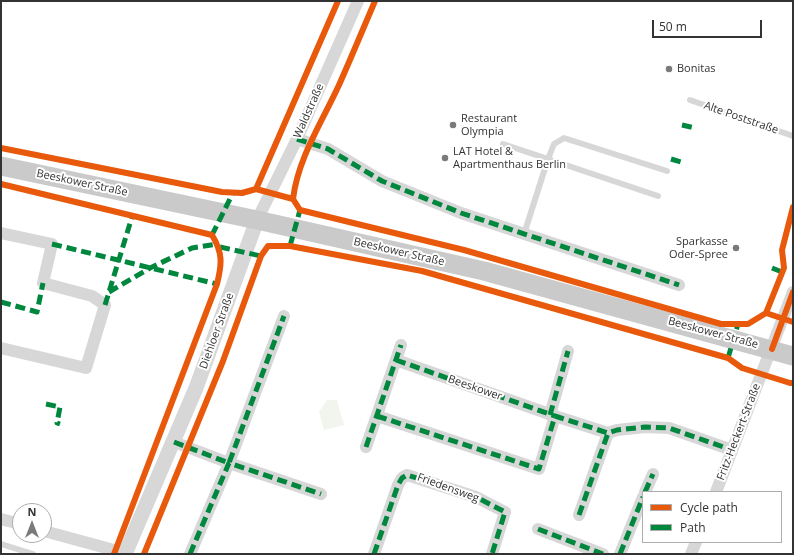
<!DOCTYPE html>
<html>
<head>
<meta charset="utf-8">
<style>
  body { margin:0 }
  #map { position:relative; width:794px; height:555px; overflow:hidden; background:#fff; font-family:"Open Sans",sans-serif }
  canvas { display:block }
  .frame { position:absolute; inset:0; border:2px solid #333; pointer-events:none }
  .legend { position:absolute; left:642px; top:491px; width:140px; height:52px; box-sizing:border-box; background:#fff; border:1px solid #adadad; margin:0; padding:5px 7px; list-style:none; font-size:12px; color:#333 }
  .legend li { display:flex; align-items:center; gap:8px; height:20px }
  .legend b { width:20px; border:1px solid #adadad }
  .north { position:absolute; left:12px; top:503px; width:40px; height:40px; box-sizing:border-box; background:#fff; border:1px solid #adadad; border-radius:50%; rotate:0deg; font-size:11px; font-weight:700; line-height:16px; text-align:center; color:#333 }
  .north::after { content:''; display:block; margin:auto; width:14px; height:18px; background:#7a7a7a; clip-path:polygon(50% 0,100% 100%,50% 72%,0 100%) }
  .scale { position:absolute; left:652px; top:20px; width:110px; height:18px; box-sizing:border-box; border:2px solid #333; border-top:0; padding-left:5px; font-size:12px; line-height:14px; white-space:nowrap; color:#333; -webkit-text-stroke:3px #fff; paint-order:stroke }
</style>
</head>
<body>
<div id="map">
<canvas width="794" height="555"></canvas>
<div class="frame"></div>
<ul class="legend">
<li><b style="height:5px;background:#e8590c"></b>Cycle path</li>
<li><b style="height:5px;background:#00873e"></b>Path</li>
</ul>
<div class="north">N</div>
<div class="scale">50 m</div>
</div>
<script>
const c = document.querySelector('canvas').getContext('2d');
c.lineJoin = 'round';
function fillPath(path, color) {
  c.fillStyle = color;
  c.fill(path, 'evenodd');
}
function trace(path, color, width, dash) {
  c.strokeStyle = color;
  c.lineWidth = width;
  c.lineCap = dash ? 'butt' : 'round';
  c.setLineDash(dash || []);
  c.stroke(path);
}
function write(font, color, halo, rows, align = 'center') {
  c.font = font + ' "Open Sans",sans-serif';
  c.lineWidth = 4;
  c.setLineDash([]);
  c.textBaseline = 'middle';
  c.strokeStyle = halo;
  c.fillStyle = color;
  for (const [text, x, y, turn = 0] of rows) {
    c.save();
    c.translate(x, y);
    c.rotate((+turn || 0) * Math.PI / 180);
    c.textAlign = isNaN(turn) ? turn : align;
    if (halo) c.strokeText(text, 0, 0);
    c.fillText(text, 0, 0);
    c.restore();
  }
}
fillPath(new Path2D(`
  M327,400H337L344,425L324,430L319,412Z`), '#f1f5ed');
trace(new Path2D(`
  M690,100L793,136
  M503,144L548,159L554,144L564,138L667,171
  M524,234L548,159L658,196
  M1,544L33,554`), '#d7d7d7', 6);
trace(new Path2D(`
  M297,139L328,149L382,181L461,213L679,285
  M257,220L297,139L358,1
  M1,233L52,244L43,283L92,296L105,305L86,368L1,348
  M396,360L555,416
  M550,415L568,351
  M377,416L539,469L555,416L608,433L617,430L645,427L669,428L732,450
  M174,442L229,463L284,316
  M366,447L401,345
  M645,492L653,474
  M716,492L793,292
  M579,515L608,433
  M1,519L20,524
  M538,529L603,554
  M44,531L125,553
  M190,554L229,463L321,494
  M374,554L398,485L402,478L407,475L476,497L505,512L492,554
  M620,554L643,497
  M691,554L696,542`), '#d7d7d7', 12);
trace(new Path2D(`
  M125,554L196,388L257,220`), '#d7d7d7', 15);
trace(new Path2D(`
  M1,166L257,220L484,271L793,356`), '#cacaca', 19);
trace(new Path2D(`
  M682,125L695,128
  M297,139L328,149L382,181L461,213L679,285
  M671,159L684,163
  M212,235L233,193
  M52,244L217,284
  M290,246L300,210
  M220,247L261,256
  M772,268L782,272
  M109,292L150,268L192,248L218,244
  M1,302L37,312L43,283
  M105,305L132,217
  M728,358L738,324
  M396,360L555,416
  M46,404L60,407L57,423L60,424
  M550,415L568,351
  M377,416L539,469L555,416L608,433L617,430L645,427L669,428L732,450
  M174,442L229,463L284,316
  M366,447L401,345
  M645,492L653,474
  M579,515L608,433
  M538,529L603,554
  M190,554L229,463L321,494
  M374,554L398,485L402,478L407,475L476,497L505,512L492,554
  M620,554L643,497`), '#00873e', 5, [10, 5]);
trace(new Path2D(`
  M1,148L222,192L242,193L256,189L293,199L300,210L464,250L721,324H748L766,313L793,322
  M1,184L212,235C223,253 222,264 217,284L114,554
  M256,189L338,1
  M293,199C298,158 322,122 339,85C351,58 363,29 375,1
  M766,313L784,268L782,250L793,207
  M772,349L793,292
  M144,554L223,361L261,256L268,246H290L422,271L728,358L742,368L790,383H793`), '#e8590c', 6);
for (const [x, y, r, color] of [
  [669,69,4,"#7a7a7a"],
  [453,125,4,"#7a7a7a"],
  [445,158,4,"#7a7a7a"],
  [736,248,4,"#7a7a7a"]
]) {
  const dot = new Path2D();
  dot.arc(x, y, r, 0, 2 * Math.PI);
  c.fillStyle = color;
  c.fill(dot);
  trace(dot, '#fff', 1.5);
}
write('11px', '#333', '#fff', [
  ["Bonitas",677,69],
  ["Restaurant",461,119],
  ["Olympia",461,132],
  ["LAT Hotel &",453,152],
  ["Apartmenthaus Berlin",453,165],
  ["Sparkasse",728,242,"right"],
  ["Oder-Spree",728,255,"right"]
], 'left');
write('11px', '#333', '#fff', [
  ["Waldstraße",309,111,-66],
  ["Alte Poststraße",741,118,19],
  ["Beeskower Straße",82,183,12],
  ["Beeskower Straße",399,252,13],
  ["Diehloer Straße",217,331,-70],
  ["Beeskower Straße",713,333,15],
  ["Beeskower",475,388,19],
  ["Fritz-Heckert-Straße",739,432,-69],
  ["Friedensweg",448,488,20]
]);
</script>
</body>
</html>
